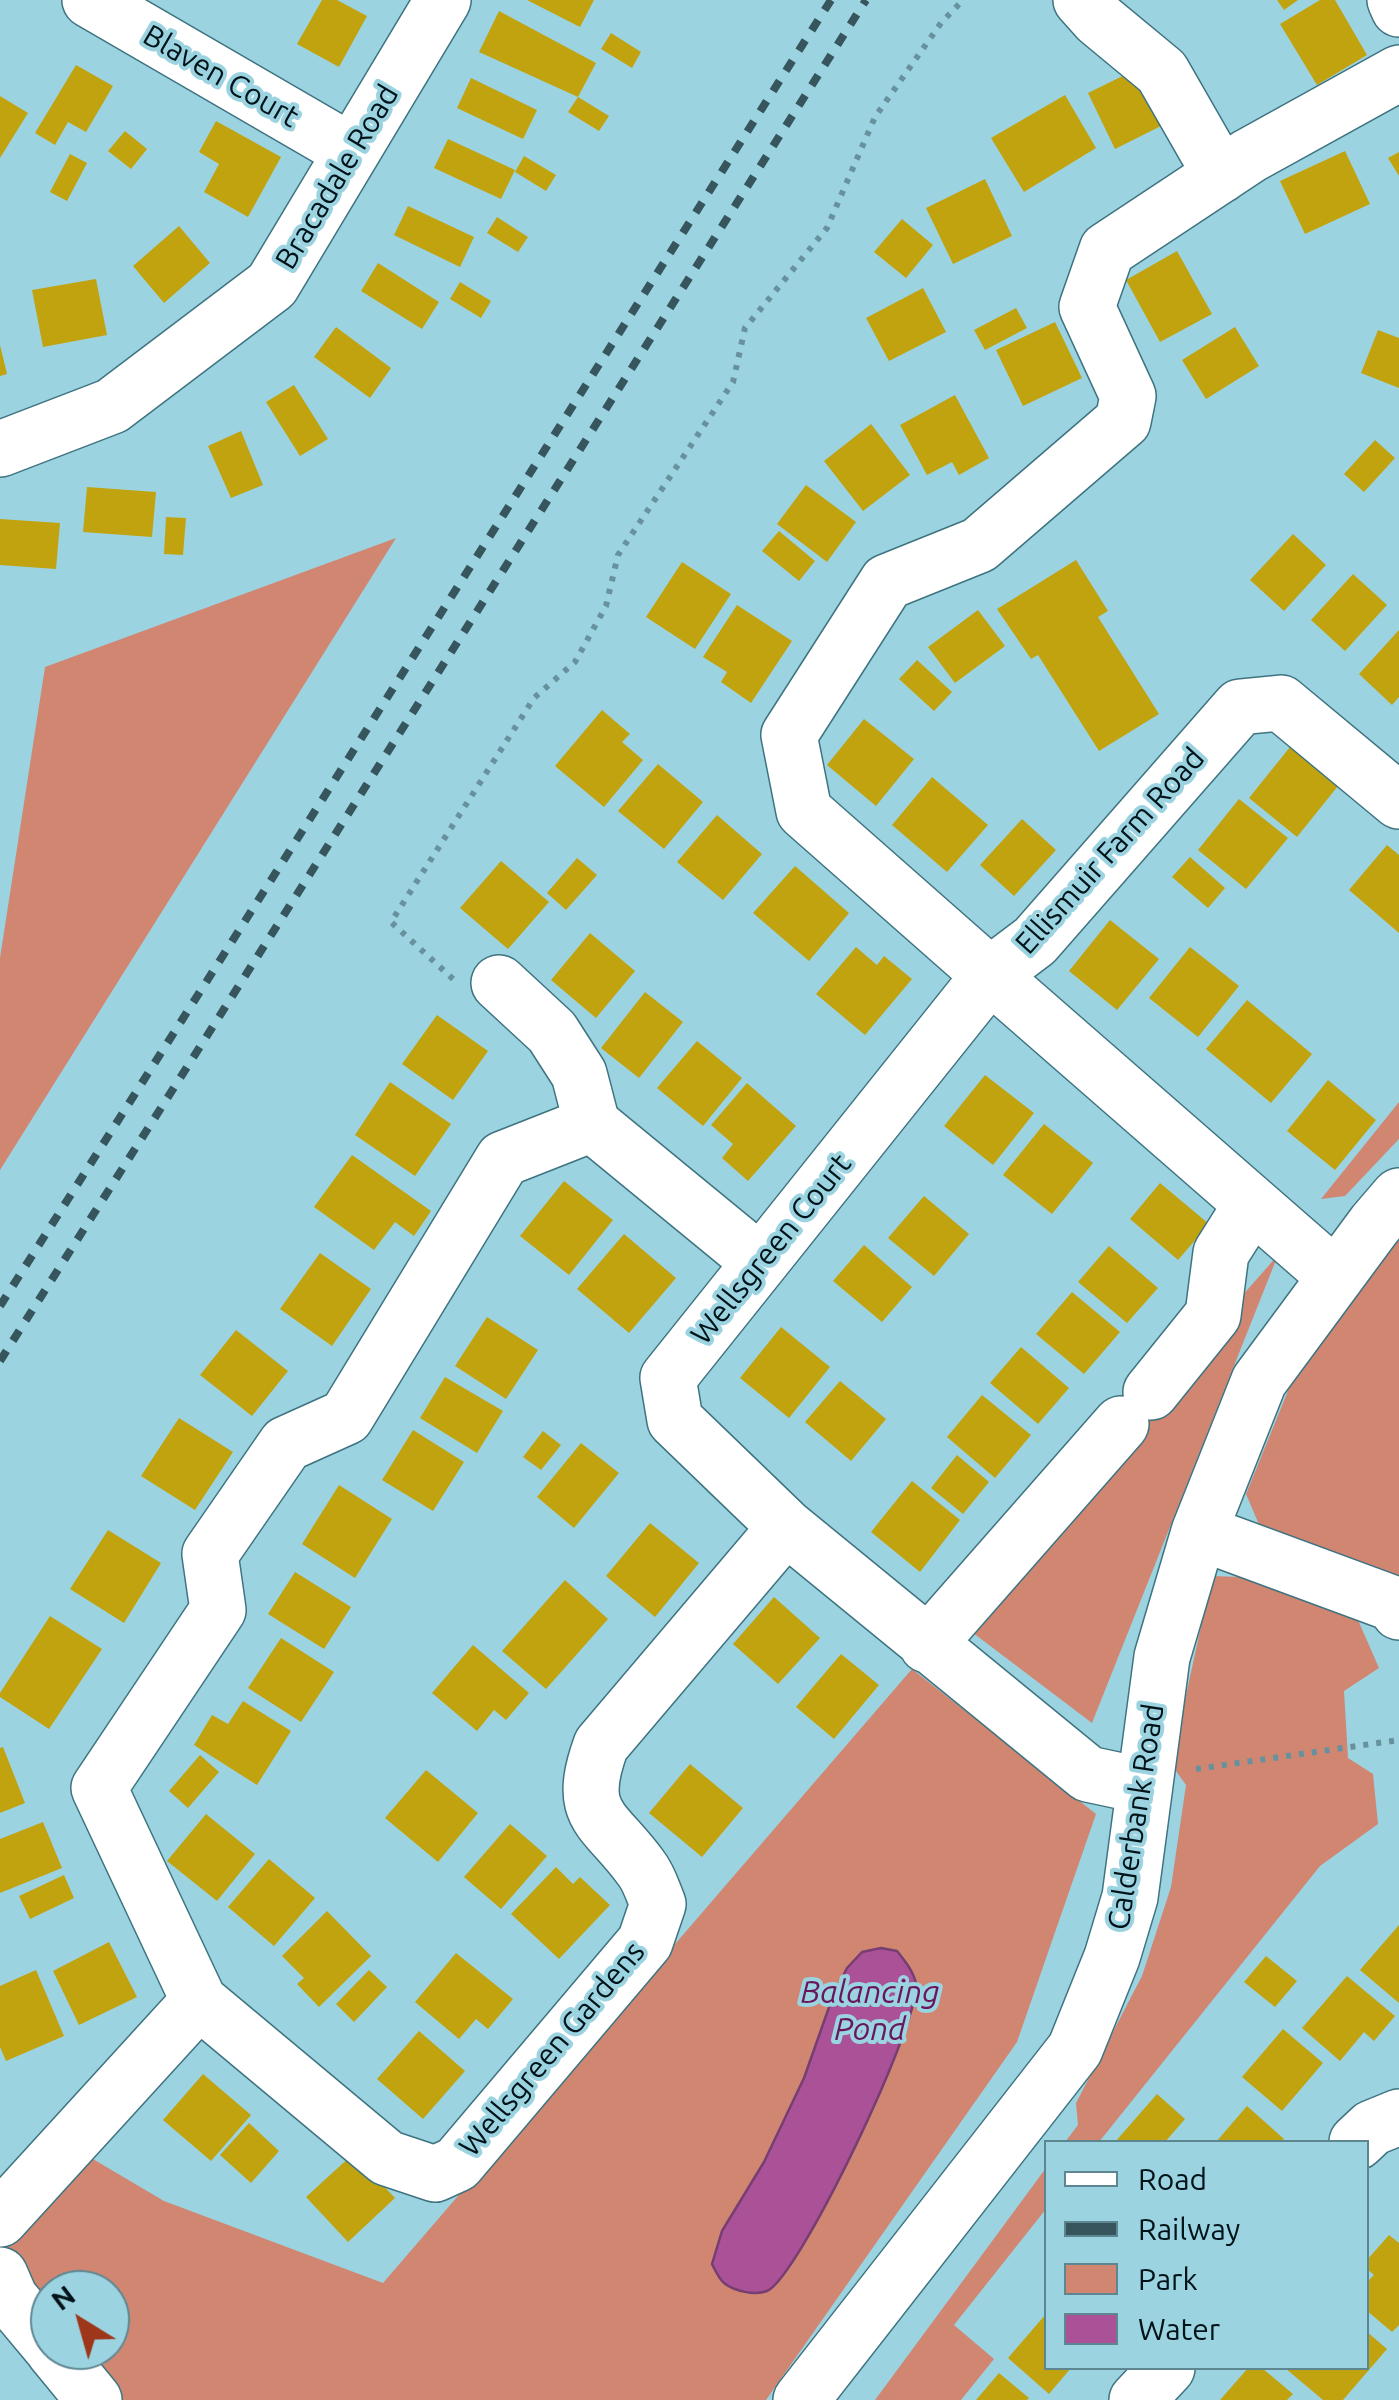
<!DOCTYPE html>
<html>
<head>
<meta charset="utf-8">
<style>
  body { margin:0 }
  #map { position:relative; width:1399px; height:2400px; overflow:hidden; background:#9cd3e1; font-family:Ubuntu,sans-serif }
  canvas { display:block }
  .legend { position:absolute; left:1044px; top:2140px; width:325px; height:230px; box-sizing:border-box; background:#9cd3e1; border:2px solid #5e8691; margin:0; padding:12px 18px; list-style:none; font-size:30px; color:#001318 }
  .legend li { display:flex; align-items:center; gap:20px; height:50px }
  .legend b { width:50px; border:2px solid #5e8691 }
  .north { position:absolute; left:30px; top:2270px; width:100px; height:100px; box-sizing:border-box; background:#9cd3e1; border:2px solid #5e8691; border-radius:50%; rotate:323deg; font-size:28px; font-weight:700; line-height:40px; text-align:center; color:#001318 }
  .north::after { content:''; display:block; margin:auto; width:35px; height:45px; background:#9e361a; clip-path:polygon(50% 0,100% 100%,50% 72%,0 100%) }
</style>
</head>
<body>
<div id="map">
<canvas width="1399" height="2400"></canvas>
<ul class="legend">
<li><b style="height:12px;background:#fff"></b>Road</li>
<li><b style="height:12px;background:#36555d"></b>Railway</li>
<li><b style="height:28px;background:#d18672"></b>Park</li>
<li><b style="height:28px;background:#aa5198"></b>Water</li>
</ul>
<div class="north">N</div>
</div>
<script>
const c = document.querySelector('canvas').getContext('2d');
c.lineJoin = 'round';
function fillPath(path, color) {
  c.fillStyle = color;
  c.fill(path, 'evenodd');
}
function trace(path, color, width, dash) {
  c.strokeStyle = color;
  c.lineWidth = width;
  c.lineCap = dash ? 'butt' : 'round';
  c.setLineDash(dash || []);
  c.stroke(path);
}
function write(font, color, halo, rows, align = 'center') {
  c.font = font + ' Ubuntu,sans-serif';
  c.lineWidth = 8;
  c.setLineDash([]);
  c.textBaseline = 'middle';
  c.strokeStyle = halo;
  c.fillStyle = color;
  for (const [text, x, y, turn = 0] of rows) {
    c.save();
    c.translate(x, y);
    c.rotate((+turn || 0) * Math.PI / 180);
    c.textAlign = isNaN(turn) ? turn : align;
    if (halo) c.strokeText(text, 0, 0);
    c.fillText(text, 0, 0);
    c.restore();
  }
}
fillPath(new Path2D(`
  M396,538L0,1170V958L45,667Z
  M1399,1102V1139L1345,1196L1321,1199Z
  M1399,1233V1577L1260,1527L1246,1494L1294,1376Z
  M1278,1255L1092,1723L956,1620Z
  M1212,1576L1241,1577L1358,1620L1379,1668L1344,1691L1348,1758L1373,1774L1378,1824L1320,1866L1099,2142H1065L1078,2125L1076,2103L1142,1976L1171,1887L1186,1785L1171,1764Z
  M912,1669L1096,1814L1017,2042L766,2400H107L67,2350H110V2290H50V2329C37,2309 16,2286 8,2263C0,2224 52,2176 76,2149L164,2201L383,2283Z
  M1046,2168V2209L954,2325L994,2359L961,2400H875Z`), '#d18672');
const water = new Path2D(`
  M881,1948L897,1951C905,1961 914,1972 916,1984C921,2020 800,2276 767,2291C755,2296 734,2291 724,2283C719,2279 715,2270 712,2264L722,2231L764,2162L804,2078L833,1996L847,1968L862,1952Z`);
fillPath(water, '#aa5198');
trace(water, '#773e72', 2.5);
fillPath(new Path2D(`
  M322,0H337L367,16L339,67L297,44Z
  M527,0H594L580,27Z
  M1277,0H1298L1284,10Z
  M1320,0H1335L1367,55L1317,85L1280,24Z
  M499,11L596,63L578,97L479,52Z
  M611,33L641,52L632,68L601,49Z
  M1147,64L1173,120L1115,149L1088,93Z
  M76,65L113,86L86,132L68,122L55,145L35,133Z
  M471,78L537,110L523,139L457,108Z
  M1065,95L1096,148L1024,192L991,138Z
  M0,96L28,113L0,158Z
  M578,97L609,116L599,131L568,112Z
  M216,121L281,157L248,217L204,192L219,164L199,152Z
  M125,131L147,149L131,169L108,151Z
  M448,139L515,170L501,199L434,168Z
  M1345,151L1370,204L1305,234L1280,181Z
  M1399,152V176L1388,158Z
  M70,154L87,163L67,201L50,192Z
  M524,156L556,175L546,191L515,172Z
  M985,179L1012,236L953,264L926,208Z
  M408,206L474,237L460,267L394,235Z
  M497,217L528,237L518,252L487,233Z
  M902,219L933,245L906,278L874,252Z
  M179,226L210,263L164,303L133,266Z
  M1177,251L1212,314L1160,342L1126,280Z
  M378,263L439,302L422,329L361,291Z
  M96,279L107,335L43,347L32,290Z
  M460,282L491,301L481,318L450,299Z
  M923,288L946,332L889,361L866,318Z
  M1016,308L1027,328L985,350L974,330Z
  M1055,322L1082,378L1023,406L996,350Z
  M336,327L391,368L370,398L314,357Z
  M1235,327L1259,366L1206,399L1182,360Z
  M1378,330L1399,338V388L1361,373Z
  M0,345L7,374L0,376Z
  M294,385L328,439L300,456L266,402Z
  M955,395L989,458L959,475L952,462L927,475L900,425Z
  M871,424L910,475L863,511L824,461Z
  M241,431L263,485L231,498L208,446Z
  M1375,440L1395,458L1364,492L1344,474Z
  M806,485L856,522L827,562L777,524Z
  M87,487L156,492L152,537L83,532Z
  M166,517L186,518L183,555L164,554Z
  M0,519L60,523L56,569L0,565Z
  M779,531L815,561L799,581L762,551Z
  M1293,534L1326,565L1284,611L1250,580Z
  M1076,560L1108,611L1098,617L1159,714L1099,751L1038,655L1031,659L997,609Z
  M682,562L731,594L695,649L646,617Z
  M1353,574L1387,605L1345,651L1311,620Z
  M737,605L792,641L751,703L721,682L727,672L703,657Z
  M978,610L1005,646L955,683L928,647Z
  M1399,630V697L1392,705L1359,674Z
  M917,660L952,692L934,711L899,679Z
  M602,710L630,734L622,742L643,760L604,807L555,766Z
  M864,719L914,759L876,806L827,765Z
  M1290,747L1338,786L1297,837L1249,798Z
  M658,764L703,802L664,849L618,811Z
  M932,777L988,825L947,872L892,825Z
  M1239,799L1288,838L1246,889L1198,850Z
  M717,815L762,854L723,900L677,862Z
  M1022,819L1056,850L1014,896L980,865Z
  M1387,845L1399,855V933L1349,890Z
  M1190,857L1225,888L1208,908L1172,877Z
  M577,858L597,875L566,910L547,893Z
  M501,861L549,902L508,949L460,908Z
  M795,866L849,913L809,961L753,913Z
  M1110,920L1159,959L1117,1010L1069,971Z
  M590,933L635,971L596,1018L551,980Z
  M856,947L877,965L884,956L912,979L865,1035L816,994Z
  M1190,947L1239,986L1198,1037L1149,998Z
  M645,992L683,1022L639,1078L601,1048Z
  M1247,1000L1312,1054L1271,1103L1206,1049Z
  M437,1015L488,1051L453,1100L402,1064Z
  M697,1041L742,1078L703,1126L657,1088Z
  M985,1075L1034,1113L993,1165L944,1126Z
  M1328,1080L1376,1120L1335,1170L1287,1131Z
  M390,1082L451,1124L415,1176L355,1135Z
  M747,1083L796,1126L748,1181L722,1158L733,1144L711,1125Z
  M1044,1124L1093,1163L1052,1214L1003,1175Z
  M352,1155L431,1211L414,1236L395,1222L374,1250L314,1207Z
  M564,1181L613,1220L569,1275L520,1236Z
  M1160,1183L1209,1224L1178,1260L1130,1219Z
  M924,1196L969,1234L934,1276L888,1238Z
  M624,1234L676,1278L629,1333L577,1289Z
  M864,1245L912,1287L882,1322L833,1281Z
  M1109,1246L1158,1288L1127,1323L1078,1282Z
  M320,1253L371,1289L332,1346L280,1309Z
  M1072,1292L1120,1332L1084,1374L1036,1334Z
  M487,1317L538,1350L506,1399L455,1366Z
  M781,1327L830,1367L789,1418L740,1378Z
  M236,1330L288,1371L252,1416L200,1375Z
  M1021,1347L1069,1388L1038,1424L990,1383Z
  M445,1377L503,1411L477,1453L420,1418Z
  M840,1381L886,1419L851,1461L805,1422Z
  M982,1395L1031,1435L995,1478L947,1437Z
  M179,1418L233,1452L195,1510L141,1476Z
  M413,1430L464,1462L433,1511L382,1480Z
  M543,1431L561,1445L541,1470L523,1457Z
  M581,1443L619,1473L574,1528L537,1497Z
  M957,1455L989,1482L963,1514L931,1488Z
  M912,1481L960,1520L920,1572L871,1532Z
  M339,1485L392,1519L355,1578L302,1544Z
  M650,1523L699,1563L655,1617L606,1576Z
  M108,1530L161,1563L124,1623L70,1589Z
  M295,1572L351,1607L324,1649L268,1614Z
  M565,1580L608,1619L546,1689L502,1651Z
  M774,1597L820,1638L778,1684L733,1644Z
  M50,1616L102,1649L49,1729L0,1697V1693Z
  M281,1638L334,1672L301,1722L248,1688Z
  M473,1645L529,1693L506,1720L494,1710L477,1731L432,1693Z
  M841,1654L879,1685L834,1739L796,1707Z
  M243,1701L291,1731L257,1785L194,1745L212,1715L228,1724Z
  M3,1747L25,1803L0,1813V1748Z
  M200,1755L219,1772L188,1808L169,1791Z
  M690,1764L743,1808L702,1857L649,1813Z
  M426,1770L478,1813L438,1862L385,1818Z
  M206,1814L255,1854L217,1901L167,1861Z
  M43,1822L62,1868L0,1893V1839Z
  M510,1824L547,1856L501,1909L464,1877Z
  M269,1859L315,1898L274,1946L228,1907Z
  M556,1867L573,1884L580,1877L610,1905L559,1959L511,1914Z
  M64,1875L74,1898L30,1919L19,1896Z
  M327,1911L371,1956L319,2007L297,1984L304,1978L282,1956Z
  M1399,1925V2003L1360,1970Z
  M109,1942L137,1997L79,2025L53,1971Z
  M456,1953L513,1999L488,2029L476,2019L459,2039L415,2002Z
  M1266,1956L1297,1981L1275,2007L1244,1982Z
  M36,1970L64,2036L6,2061L0,2047V1986Z
  M369,1970L387,1987L354,2022L336,2004Z
  M1347,1976L1395,2016L1374,2041L1364,2032L1340,2061L1302,2028Z
  M1283,2029L1323,2063L1282,2111L1242,2077Z
  M419,2031L465,2071L423,2119L377,2079Z
  M203,2074L251,2115L211,2161L163,2120Z
  M1157,2094L1185,2119L1165,2142H1115Z
  M1247,2106L1284,2139L1281,2142H1216Z
  M249,2123L279,2151L251,2183L220,2155Z
  M353,2154L395,2198L348,2242L306,2197Z
  M1389,2235L1399,2243V2325L1392,2332L1366,2310V2283L1374,2275L1366,2268V2261Z
  M1046,2314V2368H1071L1049,2394L1008,2358Z
  M1366,2331L1387,2349L1343,2400H1323L1285,2368H1366Z
  M1248,2368H1262L1293,2394L1287,2400H1220Z
  M999,2373L1029,2398L1027,2400H976Z`), '#c1a30f');
const minor = new Path2D(`
  M90,0L352,152
  M1081,0L1098,19L1162,72L1221,175
  M1395,0L1399,9
  M1399,73L1249,156L1107,250L1087,307L1128,396L1123,421L979,545L887,582L789,735L804,811L990,975L1035,941L1240,707L1281,703L1399,801
  M0,449L112,406L272,285L443,0
  M499,983L552,1032L579,1074L592,1124
  M1151,1392L1213,1315L1221,1253L1252,1204
  M1199,1532L1394,1604L1399,1612
  M927,1645L1121,1424
  M1144,1786L1088,1774L786,1527L675,1420L668,1378L990,975L1336,1277
  M199,2001L387,2158L435,2174L457,2164L645,1942L658,1904C653,1892 649,1878 641,1868C604,1817 575,1817 601,1745L786,1527
  M1357,2142L1372,2128L1399,2117
  M0,2219L199,2001L99,1788L218,1610L210,1554L286,1444L346,1417L503,1159L592,1124L760,1262
  M0,2275L10,2298L50,2346
  M53,2350L94,2400
  M801,2400L1075,2049L1112,1957L1130,1897L1162,1657L1199,1532L1259,1381L1375,1224L1399,1196
  M1137,2400L1167,2368`);
trace(minor, '#3e7380', 58);
trace(new Path2D(`
  M453,979L391,922L534,698L575,662L606,606L618,555L733,382L745,328L827,228L875,117L941,23L963,0
  M1196,1769L1399,1740`), '#67929d', 6, [5, 8]);
trace(minor, '#fff', 55);
trace(new Path2D(`
  M0,1306L831,0
  M0,1361L866,0`), '#36555d', 8, [12, 12]);
write('30px', '#001318', '#9cd3e1', [
  ["Blaven Court",221,76,30],
  ["Bracadale Road",337,177,-59],
  ["Ellismuir Farm Road",1110,851,-48],
  ["Wellsgreen Court",771,1249,-51],
  ["Calderbank Road",1136,1817,-81],
  ["Wellsgreen Gardens",552,2049,-50]
]);
write('italic 32px', '#69165c', '#9cd3e1', [
  ["Balancing",870,1992],
  ["Pond",870,2029]
]);
</script>
</body>
</html>
